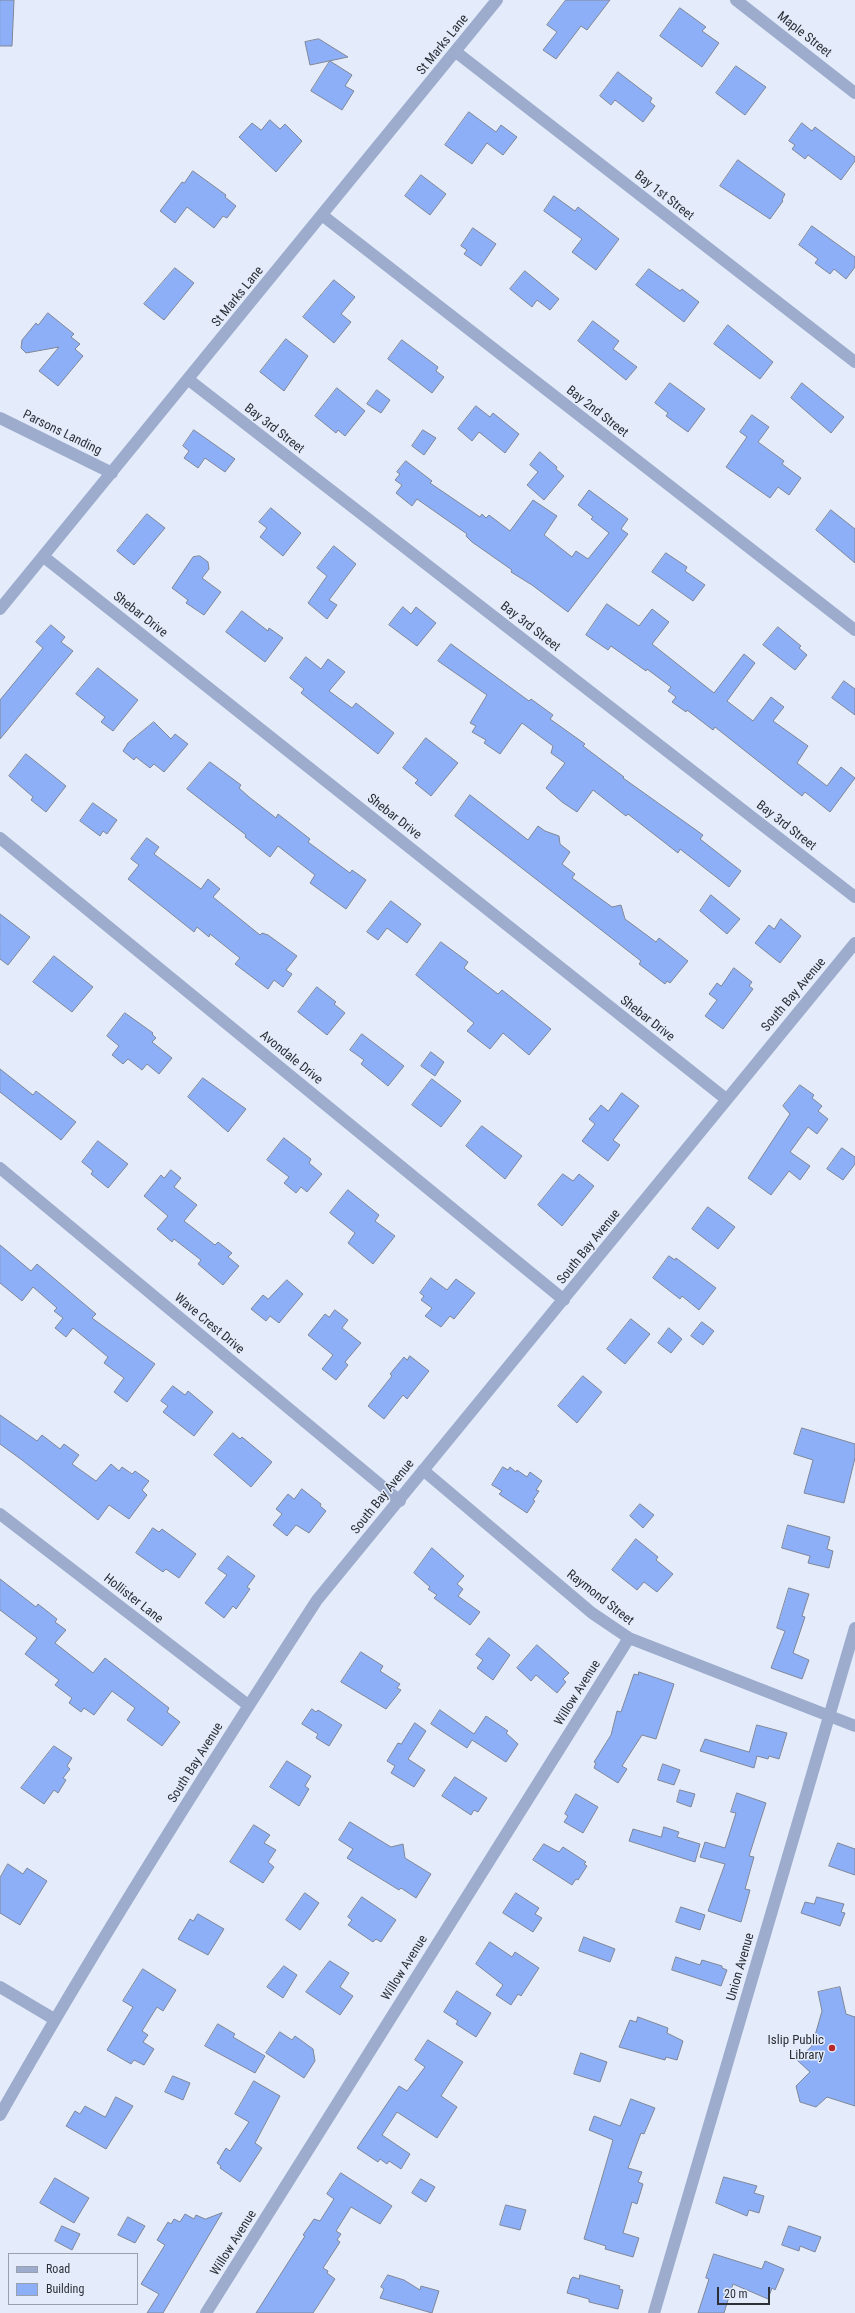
<!DOCTYPE html>
<html>
<head>
<meta charset="utf-8">
<style>
  body { margin:0 }
  #map { position:relative; width:855px; height:2313px; overflow:hidden; background:#e4ecfc; font-family:"Roboto Condensed",sans-serif }
  canvas { display:block }
  .legend { position:absolute; left:8px; top:2253px; width:130px; height:52px; box-sizing:border-box; background:#e4ecfc; border:1px solid #9aa1ad; margin:0; padding:5px 7px; list-style:none; font-size:12px; color:#2c3036 }
  .legend li { display:flex; align-items:center; gap:8px; height:20px }
  .legend b { width:20px; border:1px solid #9aa1ad }
  .scale { position:absolute; left:717px; top:2287px; width:53px; height:18px; box-sizing:border-box; border:2px solid #2c3036; border-top:0; padding-left:5px; font-size:12px; line-height:14px; white-space:nowrap; color:#2c3036; -webkit-text-stroke:3px #e4ecfc; paint-order:stroke }
</style>
</head>
<body>
<div id="map">
<canvas width="855" height="2313"></canvas>
<ul class="legend">
<li><b style="height:5px;background:#9daccd"></b>Road</li>
<li><b style="height:11px;background:#8daff7"></b>Building</li>
</ul>
<div class="scale">20 m</div>
</div>
<script>
const c = document.querySelector('canvas').getContext('2d');
c.lineJoin = 'round';
function fillPath(path, color) {
  c.fillStyle = color;
  c.fill(path, 'evenodd');
}
function trace(path, color, width, dash) {
  c.strokeStyle = color;
  c.lineWidth = width;
  c.lineCap = dash ? 'butt' : 'round';
  c.setLineDash(dash || []);
  c.stroke(path);
}
function write(font, color, halo, rows, align = 'center') {
  c.font = font + ' "Roboto Condensed",sans-serif';
  c.lineWidth = 3;
  c.setLineDash([]);
  c.textBaseline = 'middle';
  c.strokeStyle = halo;
  c.fillStyle = color;
  for (const [text, x, y, turn = 0] of rows) {
    c.save();
    c.translate(x, y);
    c.rotate((+turn || 0) * Math.PI / 180);
    c.textAlign = isNaN(turn) ? turn : align;
    if (halo) c.strokeText(text, 0, 0);
    c.fillText(text, 0, 0);
    c.restore();
  }
}
const building = new Path2D(`
  M0,0H14L12,46H0Z
  M566,0H610L587,30L581,26L556,59L543,50L557,32L547,25Z
  M680,8L706,27L702,31L719,43L702,67L660,36Z
  M319,39L348,57L310,65L305,42Z
  M330,61L352,75L345,86L354,91L342,110L311,91Z
  M736,66L766,87L745,115L716,93Z
  M618,72L652,98L650,102L655,106L643,122L615,100L611,105L600,96Z
  M469,112L496,132L501,125L517,137L503,155L487,143L472,164L445,145Z
  M270,120L280,129L285,124L302,141L276,172L239,137L252,123L261,130Z
  M802,123L812,131L815,127L855,157V161L841,180L808,155L805,159L792,149L795,145L789,141Z
  M738,160L785,194L782,200L783,201L770,219L720,186Z
  M193,171L226,195L225,197L236,206L227,218L223,216L214,228L187,207L175,223L160,211L182,182L184,183Z
  M421,175L446,194L430,215L405,196Z
  M554,196L575,211L578,207L619,239L596,270L572,252L582,239L544,211Z
  M812,226L855,257V267L846,279L834,269L830,274L815,263L818,259L799,245Z
  M473,228L496,244L481,266L464,254L467,250L461,246Z
  M175,268L194,283L164,320L144,304Z
  M649,269L680,291L682,289L699,302L684,322L636,285Z
  M525,271L559,299L550,310L537,300L532,307L510,289Z
  M334,280L355,297L341,314L351,322L334,343L303,317Z
  M48,313L74,334L71,337L80,344L75,349L83,356L58,386L39,371L59,347L26,353L21,348L22,340L36,323L38,325Z
  M593,321L619,341L613,349L637,367L626,380L578,341Z
  M728,325L773,362L760,379L714,344Z
  M286,339L308,356L284,391L260,372Z
  M402,340L438,367L436,371L444,377L432,393L388,359Z
  M670,383L705,409L688,432L666,416L668,413L655,403Z
  M802,383L844,417L831,433L791,398Z
  M337,388L365,411L345,436L338,430L336,433L315,416Z
  M377,390L390,400L381,413L367,404Z
  M476,406L490,417L493,413L519,434L505,453L479,432L472,441L458,429Z
  M752,415L769,427L758,442L784,461L782,464L801,478L789,495L778,487L770,498L726,467L747,437L740,432Z
  M194,430L235,459L225,472L205,458L198,468L184,458L189,451L183,446Z
  M423,430L436,438L424,455L412,446Z
  M540,452L557,467L556,469L564,476L544,500L527,485L538,472L530,465Z
  M406,461L432,481L430,483L480,517L482,514L486,518L489,515L510,531L533,500L557,516L544,535L572,557L576,551L588,559L609,533L591,519L593,517L578,505L589,490L628,519L621,529L628,534L568,612L532,585L511,572L512,570L472,542L466,536L467,534L417,499L412,506L396,493L402,485L395,480L400,474L397,472Z
  M271,508L301,533L283,556L260,537L267,528L259,522Z
  M831,510L855,529V563L816,530Z
  M147,514L165,528L134,565L117,551Z
  M334,546L356,564L329,600L337,605L327,619L308,603L327,576L317,568Z
  M666,553L687,567L685,571L705,585L693,601L652,572Z
  M200,556L208,562L209,569L202,578L221,592L204,615L186,603L188,600L172,588L193,557Z
  M607,604L639,626L652,609L669,622L652,644L714,693L744,654L755,663L727,701L753,721L771,697L784,707L773,721L808,746L797,763L827,786L841,767L855,778L830,812L805,792L802,796L715,727L713,730L687,710L686,712L672,702L676,697L668,691L671,687L647,669L646,671L611,646L608,650L586,635Z
  M403,607L411,614L416,607L436,623L417,646L389,625Z
  M242,611L268,631L269,628L283,638L265,662L226,632Z
  M51,625L65,637L61,642L73,651L0,739V700L43,648L36,642Z
  M778,627L801,646L799,648L807,655L795,670L763,645Z
  M451,644L529,701L531,699L553,715L550,719L585,744L583,746L624,777L623,778L703,835L700,839L741,871L729,887L680,849L678,853L628,814L626,816L593,790L577,812L562,802L546,788L565,763L551,753L553,746L522,723L500,754L484,743L486,740L472,732L476,726L470,723L487,695L438,661Z
  M306,657L321,669L328,659L345,672L329,691L352,708L356,703L394,733L378,754L301,693L304,689L290,678Z
  M98,668L138,700L113,731L101,722L105,717L76,694Z
  M844,681L855,689V715L832,698Z
  M154,722L171,739L175,734L188,744L164,772L154,764L150,768L136,757L134,760L123,751L128,743Z
  M426,738L458,763L431,796L415,783L418,780L403,768Z
  M26,754L66,786L46,812L31,800L33,797L9,776Z
  M210,762L241,785L239,788L249,797L276,818L278,814L310,839L308,842L350,873L352,870L366,880L346,909L310,883L315,875L278,846L270,857L245,837L246,835L187,789Z
  M470,795L528,840L538,826L545,831L559,836L560,844L570,852L562,864L575,874L572,878L612,907L621,905L625,919L656,942L659,938L688,961L670,983L667,981L665,984L639,964L641,961L455,816Z
  M93,803L117,820L107,834L103,831L100,836L80,821Z
  M147,838L159,847L154,854L201,889L208,879L220,889L213,897L260,935L262,933L268,935L297,956L286,970L292,974L283,987L274,980L268,989L235,964L240,958L210,934L209,937L197,927L194,932L128,879L139,865L131,859Z
  M711,895L740,919L727,934L700,911Z
  M391,901L421,924L407,943L387,928L378,940L367,932Z
  M0,914L30,937L8,965L0,959Z
  M781,919L801,936L780,963L755,943L769,925L774,929Z
  M441,942L468,962L464,968L498,994L502,990L551,1029L529,1055L503,1033L490,1049L467,1031L474,1023L416,975Z
  M54,956L93,987L72,1012L33,982Z
  M734,968L752,982L749,986L753,989L723,1029L705,1016L717,1000L709,994L717,983L721,986Z
  M317,987L336,1002L334,1004L345,1013L327,1035L298,1012Z
  M125,1013L153,1033L152,1034L156,1038L152,1042L172,1058L159,1074L147,1064L142,1070L128,1059L123,1064L112,1055L119,1046L107,1036Z
  M362,1034L404,1066L388,1086L361,1064L364,1060L350,1050Z
  M431,1052L444,1062L435,1076L421,1066Z
  M0,1069L33,1095L36,1091L76,1122L61,1140L0,1092Z
  M203,1078L246,1109L228,1132L188,1097Z
  M432,1079L461,1101L441,1127L412,1105Z
  M800,1085L814,1095L812,1098L822,1106L818,1111L828,1119L817,1134L808,1127L790,1152L810,1166L800,1180L789,1171L771,1195L748,1178L790,1114L783,1106Z
  M622,1093L639,1106L613,1140L620,1145L608,1161L582,1141L595,1124L589,1119L601,1105L608,1111Z
  M482,1126L522,1156L505,1179L466,1146Z
  M284,1138L311,1159L309,1163L322,1174L307,1192L301,1187L296,1193L284,1183L289,1177L267,1160Z
  M98,1141L128,1164L108,1188L91,1174L93,1171L82,1162Z
  M842,1148L855,1157V1164L843,1180L827,1169Z
  M171,1170L181,1178L174,1187L197,1205L184,1221L215,1245L218,1242L232,1253L228,1257L239,1266L223,1285L198,1264L201,1260L174,1239L172,1242L157,1229L168,1216L144,1196L161,1175L164,1178Z
  M563,1174L573,1181L579,1174L594,1186L562,1226L538,1205Z
  M348,1190L379,1215L375,1221L395,1236L373,1264L348,1243L355,1233L330,1213Z
  M708,1207L735,1227L718,1249L692,1229Z
  M0,1245L31,1271L37,1264L96,1314L92,1318L155,1364L127,1402L114,1392L124,1378L104,1363L108,1357L73,1328L66,1337L55,1328L63,1318L54,1311L57,1308L33,1287L22,1301L0,1283Z
  M669,1256L675,1260L676,1258L716,1288L699,1310L682,1296L680,1299L653,1278Z
  M431,1278L447,1290L456,1279L475,1293L454,1319L450,1316L441,1327L425,1316L432,1308L421,1300L424,1296L420,1293Z
  M287,1280L303,1294L279,1323L270,1316L266,1321L251,1309L263,1295L268,1299Z
  M335,1310L348,1320L342,1328L361,1343L345,1362L348,1365L336,1380L322,1369L333,1355L308,1335L325,1314L329,1317Z
  M631,1319L650,1334L625,1364L607,1349Z
  M702,1322L714,1331L703,1345L691,1336Z
  M669,1328L682,1339L671,1353L658,1343Z
  M410,1356L429,1371L407,1399L403,1395L384,1419L368,1406L392,1376L390,1374L404,1357L407,1360Z
  M583,1376L602,1392L577,1423L558,1406Z
  M173,1386L185,1395L188,1391L213,1412L194,1436L163,1412L168,1406L161,1401Z
  M0,1415L37,1441L42,1435L60,1449L64,1444L79,1455L72,1464L96,1481L111,1464L119,1471L122,1467L132,1474L135,1471L149,1481L142,1490L147,1495L129,1519L109,1505L98,1520L22,1460L0,1444Z
  M802,1428L855,1444V1458L844,1503L804,1493L813,1460L794,1454Z
  M233,1433L240,1439L242,1437L272,1462L251,1487L214,1455Z
  M503,1467L508,1470L510,1467L516,1472L517,1470L527,1477L530,1472L542,1481L536,1490L539,1491L533,1500L535,1501L527,1513L499,1494L502,1491L492,1485Z
  M302,1489L321,1504L320,1506L326,1511L309,1533L296,1525L287,1536L273,1525L282,1514L276,1509L288,1494L294,1499Z
  M640,1504L654,1515L643,1528L630,1516Z
  M788,1525L830,1537L827,1549L833,1551L829,1568L808,1563L810,1556L782,1548Z
  M153,1528L159,1532L162,1529L196,1554L179,1578L166,1569L163,1572L136,1553Z
  M636,1539L658,1557L656,1560L673,1574L657,1592L644,1582L637,1590L612,1570Z
  M432,1548L464,1576L457,1584L463,1589L458,1596L480,1612L470,1625L434,1598L437,1595L428,1589L430,1587L414,1573Z
  M228,1556L255,1576L247,1587L250,1589L236,1609L233,1606L224,1618L205,1603L227,1575L218,1569Z
  M0,1579L36,1607L38,1604L57,1619L55,1622L66,1630L55,1643L93,1673L105,1658L169,1708L167,1712L180,1722L162,1746L127,1720L135,1708L112,1691L94,1715L84,1708L81,1712L69,1703L72,1698L55,1685L59,1680L25,1654L37,1638L0,1610Z
  M789,1588L809,1594L802,1616L805,1617L793,1653L809,1660L802,1679L771,1668L785,1631L777,1628Z
  M489,1638L510,1655L493,1680L477,1668L483,1660L476,1655Z
  M537,1645L569,1673L563,1679L566,1682L557,1693L536,1675L531,1681L517,1668Z
  M361,1652L383,1666L380,1671L400,1684L397,1688L401,1690L386,1709L341,1682Z
  M639,1672L674,1684L656,1739L642,1735L622,1766L627,1769L618,1783L594,1768L596,1763L594,1762L611,1735L617,1711L621,1712L634,1674L638,1675Z
  M312,1709L316,1712L318,1710L342,1725L329,1746L316,1738L318,1734L302,1724Z
  M440,1710L474,1734L486,1716L508,1731L506,1733L518,1744L506,1762L472,1740L467,1748L431,1724Z
  M415,1723L426,1731L408,1759L425,1770L414,1787L391,1773L395,1766L387,1761L398,1743L401,1744Z
  M757,1725L787,1733L779,1759L769,1756L768,1759L757,1756L754,1768L700,1751L705,1739L749,1752Z
  M54,1746L72,1758L67,1766L70,1769L63,1778L66,1780L58,1793L54,1790L44,1804L21,1788Z
  M287,1761L311,1776L305,1786L309,1789L299,1806L270,1787Z
  M663,1764L680,1770L674,1785L658,1780Z
  M455,1777L487,1798L478,1812L474,1810L471,1815L442,1796Z
  M680,1790L695,1794L691,1807L677,1802Z
  M737,1793L766,1803L749,1856L754,1857L745,1889L750,1890L741,1922L708,1911L725,1864L700,1857L705,1842L725,1848L736,1813L731,1812Z
  M576,1794L598,1807L583,1833L564,1822L568,1816L565,1814Z
  M350,1822L391,1847L403,1844L405,1858L431,1874L416,1898L401,1888L399,1890L347,1858L353,1849L339,1840Z
  M254,1825L270,1835L264,1843L276,1850L268,1862L274,1867L263,1883L230,1862Z
  M664,1827L679,1832L677,1837L700,1844L695,1862L629,1841L633,1829L661,1837Z
  M838,1843L855,1849V1875L829,1866Z
  M544,1844L559,1852L563,1847L586,1862L584,1864L587,1866L578,1880L576,1879L572,1885L533,1860Z
  M8,1864L23,1874L27,1868L47,1881L20,1925L0,1913V1878Z
  M305,1893L319,1903L300,1930L286,1920Z
  M516,1893L539,1908L535,1914L542,1918L533,1932L503,1913Z
  M362,1897L396,1920L381,1942L376,1939L373,1942L348,1925L352,1920L348,1917Z
  M817,1897L844,1904L841,1912L845,1913L840,1926L801,1913L805,1902L814,1904Z
  M681,1907L705,1915L700,1930L676,1922Z
  M198,1914L224,1929L208,1955L178,1939L190,1919L193,1921Z
  M584,1937L615,1949L610,1962L579,1951Z
  M490,1942L512,1957L515,1952L539,1968L521,1996L518,1994L511,2005L496,1995L503,1985L476,1964Z
  M676,1957L700,1965L702,1960L722,1966V1968L727,1970L721,1986L672,1970Z
  M330,1961L349,1973L340,1987L353,1996L340,2015L306,1992Z
  M284,1966L297,1975L283,1998L267,1987Z
  M143,1969L176,1990L163,2011L157,2007L142,2031L148,2035L143,2042L154,2049L144,2065L134,2060L131,2064L107,2050L133,2007L123,2001Z
  M840,1987L846,2014L855,2017V2106L827,2097L816,2107L800,2102L796,2086L810,2072L797,2060L812,2046L822,2011L818,1992Z
  M457,1991L491,2013L476,2037L456,2024L458,2021L444,2012Z
  M638,2017L668,2028L667,2033L683,2041L677,2060L666,2057L665,2060L619,2047L630,2020L636,2022Z
  M218,2024L235,2034L233,2037L265,2056L255,2073L205,2046Z
  M280,2032L292,2040L295,2036L313,2049L315,2061L304,2078L266,2053Z
  M428,2040L463,2062L441,2096L457,2107L437,2138L397,2112L382,2135L410,2154L401,2169L389,2161L387,2164L380,2159L378,2162L357,2148L399,2086L407,2091L425,2067L415,2060Z
  M581,2053L607,2062L600,2082L574,2074Z
  M173,2076L190,2083L183,2100L165,2092Z
  M254,2081L280,2096L255,2143L262,2148L240,2182L220,2168L221,2166L217,2163L226,2148L230,2151L249,2122L235,2114Z
  M116,2097L133,2106L106,2149L66,2126L75,2111L80,2114L85,2106L105,2117Z
  M631,2099L655,2108L644,2134L641,2133L628,2168L642,2172L638,2182L643,2184L637,2204L632,2202L623,2233L639,2238L633,2257L605,2249L606,2246L584,2239L613,2140L589,2130L594,2116L620,2126Z
  M341,2173L392,2206L380,2224L351,2207L336,2231L341,2234L337,2240L340,2242L323,2268L328,2271L327,2273L335,2279L313,2313H256L305,2236L303,2235L314,2219L320,2221L334,2199L327,2194Z
  M724,2177L757,2186L754,2193L764,2196L759,2213L749,2210L747,2216L716,2203Z
  M55,2178L89,2198L74,2223L40,2203Z
  M421,2179L435,2187L426,2202L412,2193Z
  M506,2205L526,2210L520,2230L500,2225Z
  M222,2213L163,2313H147L159,2294L141,2284L165,2245L157,2240L168,2222L171,2224L174,2219L180,2222L185,2214L194,2219L196,2215L205,2219Z
  M128,2217L145,2226L135,2243L118,2235Z
  M62,2226L80,2234L72,2250L55,2241Z
  M789,2226L821,2237L815,2252L800,2246L799,2251L782,2245Z
  M714,2254L762,2269L765,2261L784,2269L775,2290L772,2288L768,2299L733,2284L724,2313H698L709,2279L706,2278Z
  M388,2275L404,2280L420,2290L421,2286L439,2291L432,2313L380,2298L384,2289L381,2287Z
  M580,2275L620,2286L619,2289L623,2290L618,2309L589,2302V2299L567,2293L571,2279L573,2277L579,2279Z`);
fillPath(building, '#8daff7');
trace(building, '#808796', 1);
trace(new Path2D(`
  M736,0L855,93
  M456,52L855,362
  M322,215L855,630
  M189,380L855,897
  M0,418L112,473
  M44,557L726,1099
  M0,609L497,0
  M0,838L564,1300
  M0,1168L400,1501
  M423,1470L592,1613L629,1638L855,1726
  M0,1514L248,1705
  M0,1987L54,2019
  M0,2115C99,1940 207,1769 317,1600L855,943
  M206,2313L629,1638
  M654,2313L855,1628`), '#9daccd', 12);
for (const [x, y, r, color] of [
  [832,2048,4,"#b6262a"]
]) {
  const dot = new Path2D();
  dot.arc(x, y, r, 0, 2 * Math.PI);
  c.fillStyle = color;
  c.fill(dot);
  trace(dot, '#e4ecfc', 1.5);
}
write('13px', '#2c3036', '#e4ecfc', [
  ["Maple Street",804,35,38],
  ["St Marks Lane",443,45,-51],
  ["Bay 1st Street",664,196,38],
  ["St Marks Lane",238,297,-51],
  ["Bay 2nd Street",597,412,38],
  ["Bay 3rd Street",274,429,38],
  ["Parsons Landing",62,433,26],
  ["Shebar Drive",140,615,38],
  ["Bay 3rd Street",530,627,38],
  ["Shebar Drive",394,817,38],
  ["Bay 3rd Street",786,826,38],
  ["South Bay Avenue",794,995,-50],
  ["Shebar Drive",647,1019,38],
  ["Avondale Drive",291,1058,39],
  ["South Bay Avenue",589,1247,-51],
  ["Wave Crest Drive",209,1324,40],
  ["South Bay Avenue",383,1497,-51],
  ["Raymond Street",600,1598,38],
  ["Hollister Lane",133,1599,38],
  ["Willow Avenue",578,1693,-58],
  ["South Bay Avenue",196,1763,-58],
  ["Union Avenue",741,1967,-74],
  ["Willow Avenue",405,1968,-58],
  ["Willow Avenue",234,2243,-58]
]);
write('13px', '#2c3036', '#e4ecfc', [
  ["Islip Public",824,2041],
  ["Library",824,2056]
], 'right');
</script>
</body>
</html>
